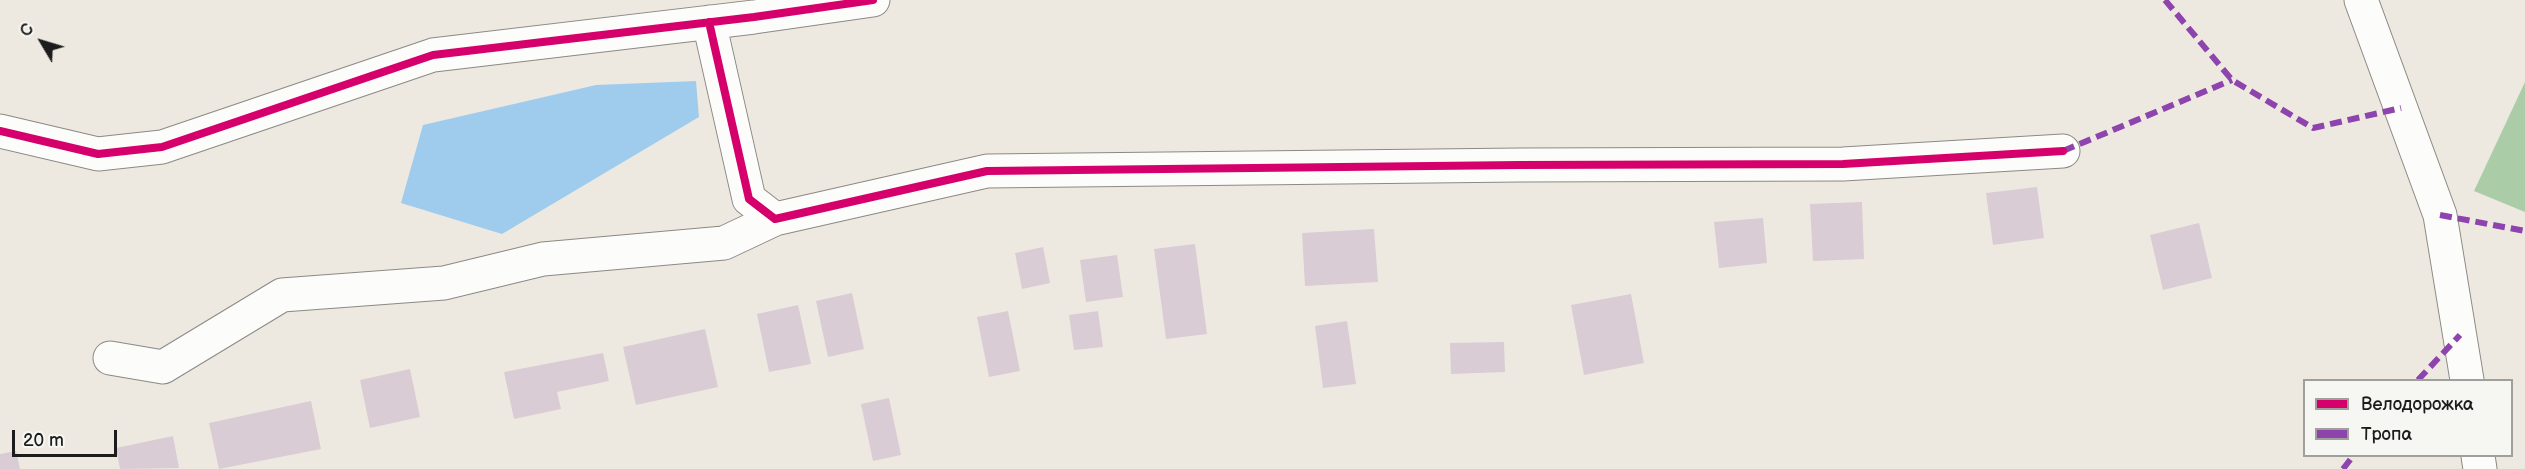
<!DOCTYPE html>
<html>
<head>
<meta charset="utf-8">
<style>
  body { margin:0 }
  #map { position:relative; width:2525px; height:469px; overflow:hidden; background:#eee9e0; font-family:"Balsamiq Sans",sans-serif }
  canvas { display:block }
  .legend { position:absolute; left:2303px; top:379px; width:210px; height:78px; box-sizing:border-box; background:#f6f6f2; border:2px solid #9f9f9c; margin:0; padding:8px 10px; list-style:none; font-size:18px; color:#1c1c1c }
  .legend li { display:flex; align-items:center; gap:12px; height:30px }
  .legend b { width:30px; border:2px solid #9f9f9c }
  .north { position:absolute; left:12px; top:12px; width:60px; height:60px; -webkit-text-stroke:4px #f6f6f2; paint-order:stroke; rotate:308deg; font-size:16px; font-weight:700; line-height:24px; text-align:center; color:#1c1c1c }
  .north::after { content:''; display:block; margin:auto; width:21px; height:27px; background:#1c1c1c; clip-path:polygon(50% 0,100% 100%,50% 72%,0 100%) }
  .scale { position:absolute; left:12px; top:430px; width:105px; height:27px; box-sizing:border-box; border:3px solid #1c1c1c; border-top:0; padding-left:8px; font-size:18px; line-height:21px; white-space:nowrap; color:#1c1c1c; -webkit-text-stroke:4px #f6f6f2; paint-order:stroke }
</style>
</head>
<body>
<div id="map">
<canvas width="2525" height="469"></canvas>
<ul class="legend">
<li><b style="height:8px;background:#d6006c"></b>Велодорожка</li>
<li><b style="height:8px;background:#8e44ad"></b>Тропа</li>
</ul>
<div class="north">С</div>
<div class="scale">20 m</div>
</div>
<script>
const c = document.querySelector('canvas').getContext('2d');
c.lineJoin = 'round';
function fillPath(path, color) {
  c.fillStyle = color;
  c.fill(path, 'evenodd');
}
function trace(path, color, width, dash) {
  c.strokeStyle = color;
  c.lineWidth = width;
  c.lineCap = dash ? 'butt' : 'round';
  c.setLineDash(dash || []);
  c.stroke(path);
}
fillPath(new Path2D(`
  M2525,82V212L2474,191Z`), '#aacda8');
fillPath(new Path2D(`
  M696,81L699,117L502,234L401,203L423,125L596,85Z`), '#9fcced');
fillPath(new Path2D(`
  M2037,187L2044,238L1993,245L1986,193Z
  M1862,202L1864,259L1813,261L1810,204Z
  M1763,218L1767,263L1719,268L1714,222Z
  M2199,223L2212,278L2163,290L2150,235Z
  M1374,229L1378,282L1305,286L1302,233Z
  M1195,244L1207,334L1166,339L1154,249Z
  M1043,247L1050,283L1022,289L1015,253Z
  M1117,255L1123,297L1086,302L1080,260Z
  M852,293L864,349L828,357L816,301Z
  M1631,294L1644,363L1584,375L1571,305Z
  M798,305L811,364L769,372L757,314Z
  M1008,311L1020,371L989,377L977,317Z
  M1098,311L1103,347L1074,350L1069,315Z
  M1347,321L1356,384L1323,388L1315,326Z
  M705,329L718,387L636,405L623,347Z
  M1504,342L1505,372L1451,374L1450,343Z
  M603,353L609,381L557,392L561,409L514,419L504,372Z
  M410,369L420,417L370,428L360,380Z
  M889,398L901,455L873,461L861,404Z
  M311,401L321,449L219,469L209,423Z
  M173,436L179,468L120,469L116,448Z
  M16,451L20,469H0V454Z`), '#d9ccd4');
const minor = new Path2D(`
  M2361,0L2440,215L2467,380
  M709,22L749,199L775,219L987,171L1520,165L1843,164L2063,151
  M0,131L98,154L162,147L433,55L754,17L873,0
  M110,358L163,367L282,295L444,283L543,259L724,243L775,219
  M2478,456L2480,469`);
trace(minor, '#8c8984', 35);
trace(minor, '#fcfcfa', 33);
trace(new Path2D(`
  M2165,0L2232,80L2313,128L2401,108
  M2063,151L2232,80
  M2440,215L2525,231
  M2418,380L2460,335
  M2343,469L2353,456`), '#8e44ad', 6, [12, 6]);
trace(new Path2D(`
  M709,22L749,199L775,219L987,171L1520,165L1843,164L2063,151
  M0,131L98,154L162,147L433,55L754,17L873,0`), '#d6006c', 8);
</script>
</body>
</html>
